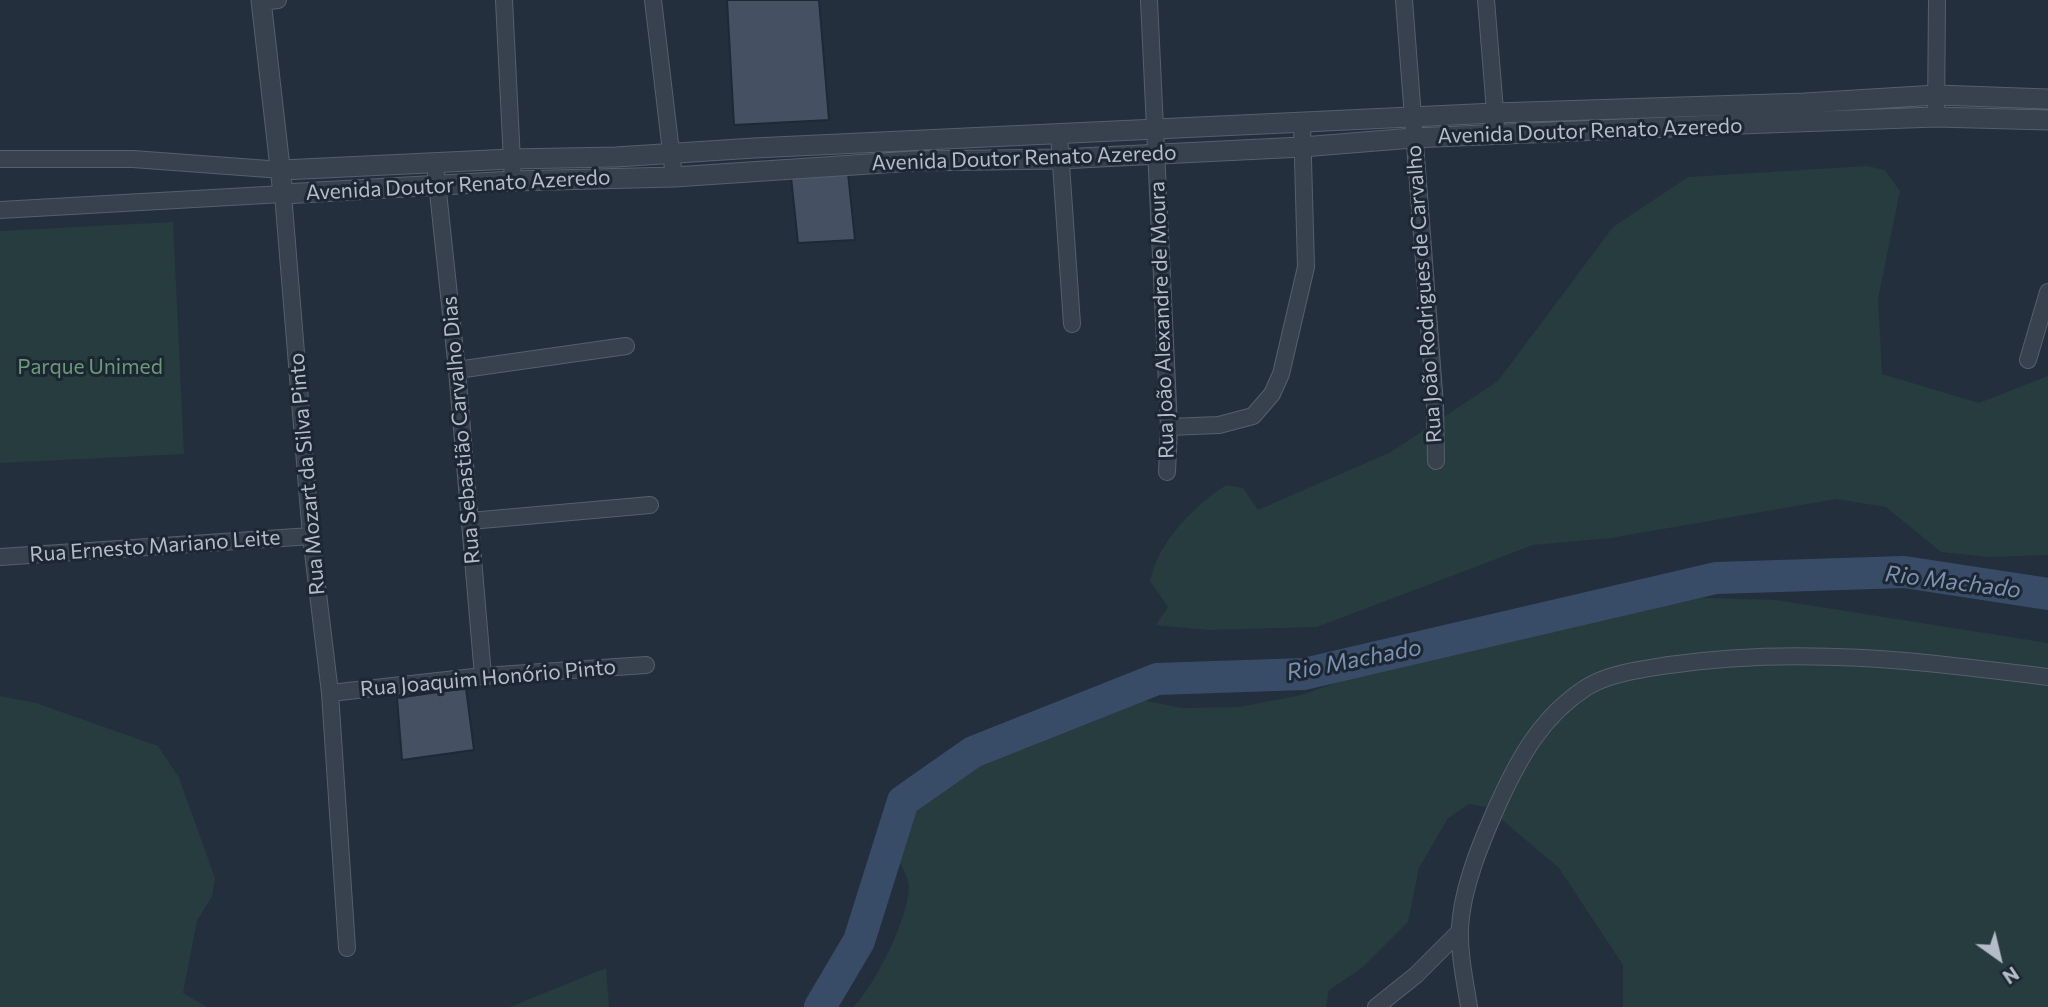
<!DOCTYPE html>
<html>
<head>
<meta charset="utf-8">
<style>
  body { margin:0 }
  #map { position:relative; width:2048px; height:1007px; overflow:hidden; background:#242f3e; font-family:Commissioner,sans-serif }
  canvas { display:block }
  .north { position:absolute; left:1964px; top:923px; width:70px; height:70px; -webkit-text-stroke:5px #1d2633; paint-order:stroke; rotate:146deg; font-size:19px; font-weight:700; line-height:28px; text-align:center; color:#b4bcc9 }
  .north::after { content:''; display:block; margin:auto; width:24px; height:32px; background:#b4bcc9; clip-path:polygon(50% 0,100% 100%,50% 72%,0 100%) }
</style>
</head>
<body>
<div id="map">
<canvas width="2048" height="1007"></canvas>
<div class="north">N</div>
</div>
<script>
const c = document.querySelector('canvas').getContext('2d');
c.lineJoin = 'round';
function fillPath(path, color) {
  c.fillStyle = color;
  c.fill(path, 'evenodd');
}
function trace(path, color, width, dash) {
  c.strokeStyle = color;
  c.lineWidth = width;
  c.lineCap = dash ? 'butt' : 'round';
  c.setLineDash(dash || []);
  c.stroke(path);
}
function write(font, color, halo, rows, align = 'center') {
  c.font = font + ' Commissioner,sans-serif';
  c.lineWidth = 6;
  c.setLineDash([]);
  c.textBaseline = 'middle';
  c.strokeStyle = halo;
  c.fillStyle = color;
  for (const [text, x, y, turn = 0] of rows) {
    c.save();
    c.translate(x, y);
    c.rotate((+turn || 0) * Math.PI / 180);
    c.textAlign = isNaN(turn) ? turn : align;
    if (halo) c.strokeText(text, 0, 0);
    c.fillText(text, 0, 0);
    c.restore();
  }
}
fillPath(new Path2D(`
  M1867,166L1885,170L1900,191L1878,299L1882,374L1979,403L2048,376V555L1989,557L1941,552L1886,507L1836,499L1611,538L1533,545L1317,627L1208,630L1156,625L1168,607L1150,581C1158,542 1193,507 1226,485L1243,488L1258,510L1391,452L1498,381L1613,227L1688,177Z
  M173,222L184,454L0,463V231Z
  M1641,596L1776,600L2048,643V1007H1623V965L1559,868L1487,807L1469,804L1448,818L1419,868L1408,922L1362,968L1329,990L1326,1007H853C873,990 915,907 908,881C903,865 890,848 882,833L890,813L1005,736L1078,721L1116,695L1182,708L1239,707L1301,695L1542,613Z
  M0,696L36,703L158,746L179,778L215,878L212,896L197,921L183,993L207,1007H0Z
  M606,968L609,1007H510Z`), '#263c3f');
trace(new Path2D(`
  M820,1007L859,941L903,801L973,752L1157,679L1304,674L1716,578L1904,572L2048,594`), '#394c67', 32);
const building = new Path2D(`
  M727,0H819L829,120L734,125Z
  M848,173L855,240L798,243L791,177Z
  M466,688L474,750L402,760L397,698Z`);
fillPath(building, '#455162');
trace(building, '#1f2835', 2);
const minor = new Path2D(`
  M504,0L513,181
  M653,0L674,177
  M1149,0L1169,427L1167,472
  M1404,0L1435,405L1436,461
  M1486,0L1496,123
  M261,2L278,0
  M1936,117L1937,0
  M1059,135L1072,324
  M0,159H133L282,170
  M435,164L457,370L483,676
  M0,210L283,194L311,536L330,693L347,948
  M2028,360L2048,292
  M457,370L626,346
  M1169,427L1219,425L1253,416L1272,394L1281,374L1306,267L1302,124
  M470,521L650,505
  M0,557L311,536
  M330,693L483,676L646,665
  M1376,1007L1416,975L1460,931
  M1469,1007C1465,981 1459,955 1460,928C1462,887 1482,840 1499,802C1520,756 1543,715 1587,687C1609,673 1644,669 1669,665C1799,646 1919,661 2048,677`);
const tertiary = new Path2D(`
  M261,0L283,194L513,181L674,177L914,161L1060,159L1302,147L1413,138L1740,124L1936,117L2048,120
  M282,170L511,159L616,157L754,148L1495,113L1805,103L1937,95L2048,99`);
trace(minor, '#565f6c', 18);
trace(tertiary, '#565f6c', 21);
trace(minor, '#38414e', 16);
trace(tertiary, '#38414e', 19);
write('21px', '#b4bcc9', '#1d2633', [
  ["Avenida Doutor Renato Azeredo",1590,131,-2],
  ["Avenida Doutor Renato Azeredo",1024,158,-2],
  ["Avenida Doutor Renato Azeredo",458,185,-3],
  ["Rua João Rodrigues de Carvalho",1424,294,-94],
  ["Rua João Alexandre de Moura",1162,320,-92],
  ["Rua Sebastião Carvalho Dias",461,430,-95],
  ["Rua Mozart da Silva Pinto",307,474,-95],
  ["Rua Ernesto Mariano Leite",155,546,-4],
  ["Rua Joaquim Honório Pinto",488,678,-5]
]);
write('21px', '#6b9a76', '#1d2633', [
  ["Parque Unimed",90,367]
]);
write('italic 23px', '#7c92b1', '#1d2633', [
  ["Rio Machado",1953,582,7],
  ["Rio Machado",1354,660,-11]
]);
</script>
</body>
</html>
